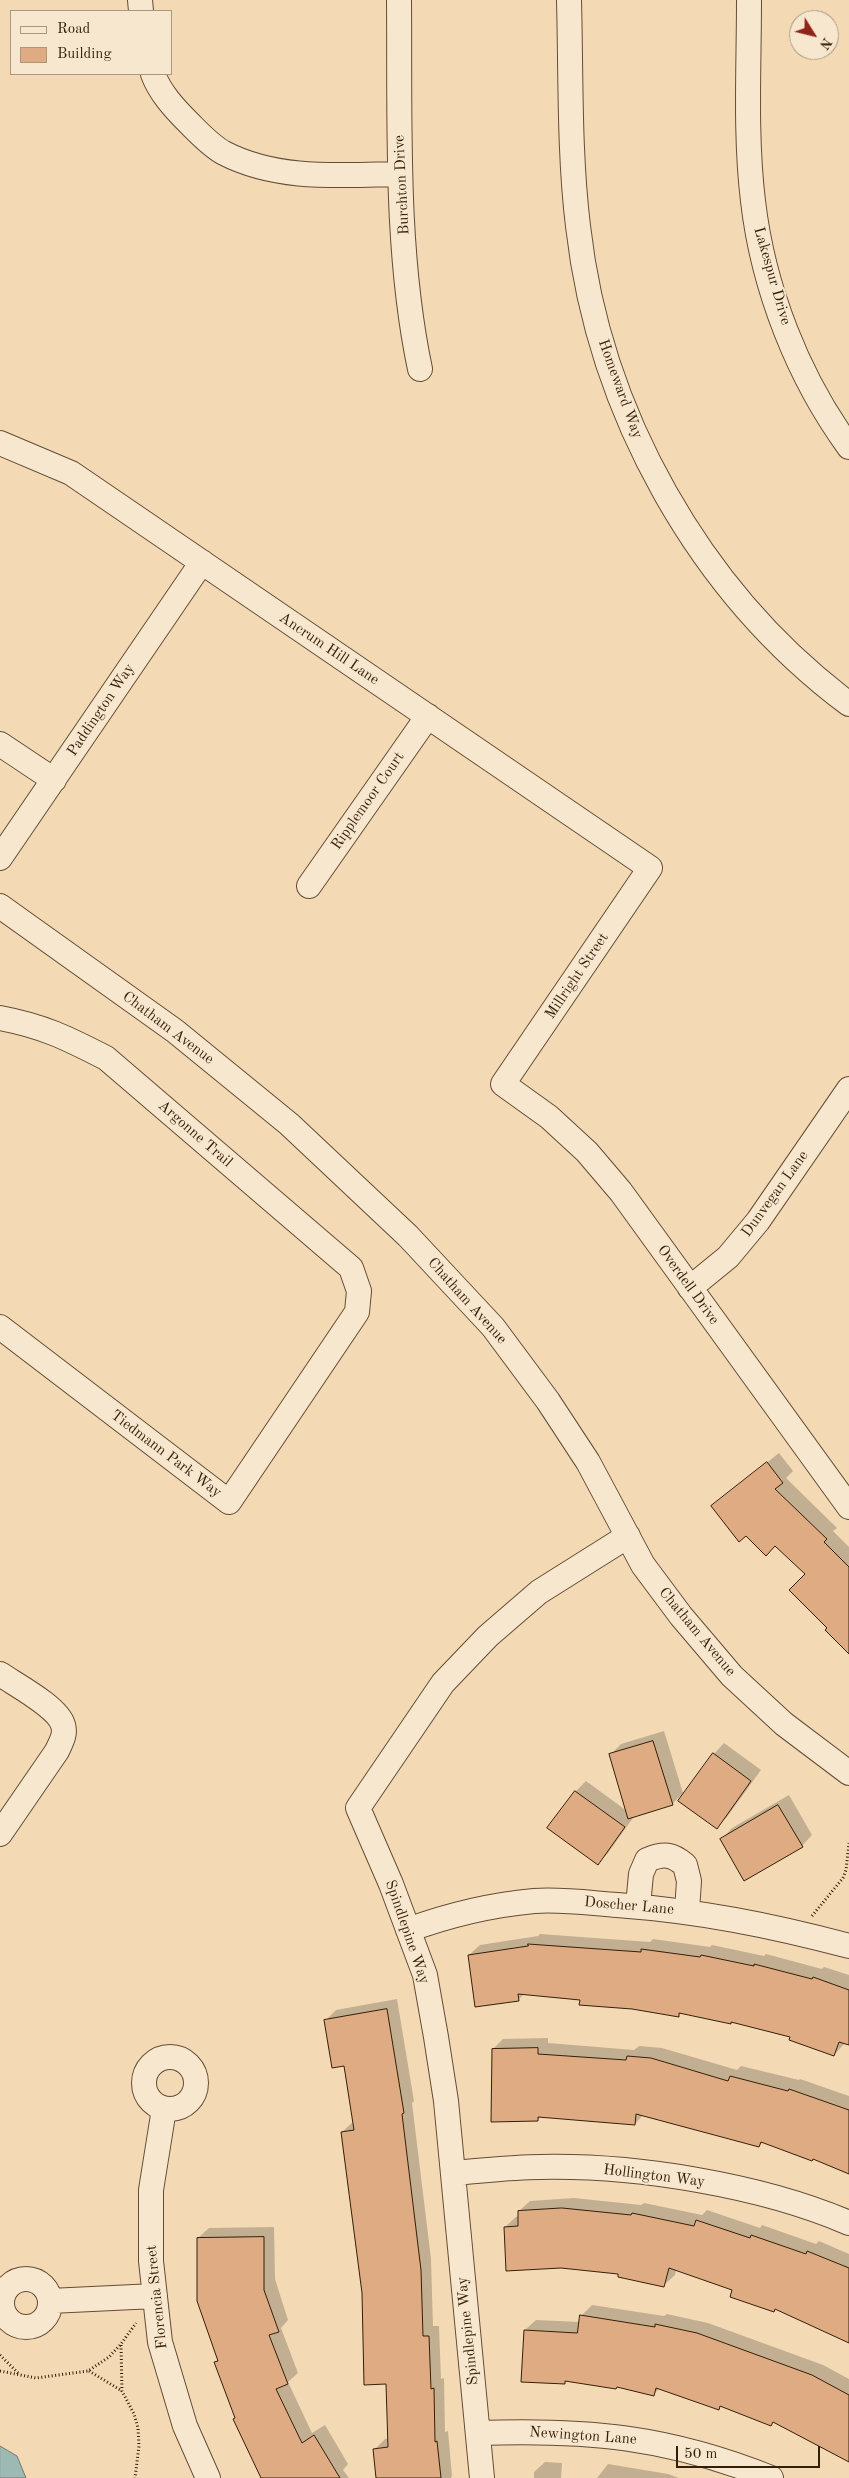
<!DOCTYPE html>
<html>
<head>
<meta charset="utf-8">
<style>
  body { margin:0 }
  #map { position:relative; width:849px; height:2478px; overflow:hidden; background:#f3dab5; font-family:"Old Standard TT",serif }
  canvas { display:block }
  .legend { position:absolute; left:10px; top:10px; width:162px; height:65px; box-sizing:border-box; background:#f7e7cf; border:1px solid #a99780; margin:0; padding:6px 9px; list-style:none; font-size:15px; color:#351e09 }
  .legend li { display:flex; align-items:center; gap:10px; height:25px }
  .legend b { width:25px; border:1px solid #a99780 }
  .north { position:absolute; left:789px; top:10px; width:50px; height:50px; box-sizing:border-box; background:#f7e7cf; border:1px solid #a99780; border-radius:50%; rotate:126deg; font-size:14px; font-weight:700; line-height:20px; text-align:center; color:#351e09 }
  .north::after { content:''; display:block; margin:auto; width:18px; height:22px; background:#8f2418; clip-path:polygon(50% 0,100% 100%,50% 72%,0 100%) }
  .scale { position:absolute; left:676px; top:2446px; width:144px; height:22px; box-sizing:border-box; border:2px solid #351e09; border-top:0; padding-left:6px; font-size:15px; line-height:18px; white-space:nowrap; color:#351e09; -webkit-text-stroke:4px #f7e7cf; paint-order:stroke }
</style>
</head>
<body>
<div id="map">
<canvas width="849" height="2478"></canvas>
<ul class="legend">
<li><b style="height:6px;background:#f7e7cf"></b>Road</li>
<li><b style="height:14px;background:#dfab82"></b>Building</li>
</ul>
<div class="north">N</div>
<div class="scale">50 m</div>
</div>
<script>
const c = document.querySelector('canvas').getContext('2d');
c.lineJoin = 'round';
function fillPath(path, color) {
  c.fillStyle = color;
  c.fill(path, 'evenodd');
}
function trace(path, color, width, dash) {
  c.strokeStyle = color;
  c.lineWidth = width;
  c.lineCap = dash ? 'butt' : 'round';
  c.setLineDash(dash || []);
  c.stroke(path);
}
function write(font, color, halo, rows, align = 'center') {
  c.font = font + ' "Old Standard TT",serif';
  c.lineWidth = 4;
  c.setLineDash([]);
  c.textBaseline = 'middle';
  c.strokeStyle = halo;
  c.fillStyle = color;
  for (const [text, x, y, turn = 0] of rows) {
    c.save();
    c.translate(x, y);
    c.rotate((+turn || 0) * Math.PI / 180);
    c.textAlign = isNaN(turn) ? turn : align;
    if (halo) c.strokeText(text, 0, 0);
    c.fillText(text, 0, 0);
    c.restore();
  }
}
const water = new Path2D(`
  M0,2446L17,2456L26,2478H0Z`);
fillPath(water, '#9db9b4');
trace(water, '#737b70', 1);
fillPath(new Path2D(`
  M779,1453L793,1471L786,1478L837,1528L833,1531L849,1547V1652L829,1628L807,1574L775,1545L713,1506Z
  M664,1731L683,1793L672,1804L635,1815L608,1853L598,1863L549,1828L576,1791L586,1781L627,1811L610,1755L621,1744Z
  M724,1743L761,1770L727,1817L716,1827L714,1754Z
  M789,1795L812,1835L802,1846L722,1839L732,1828Z
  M540,1934L650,1942L653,1939L710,1947L712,1945L764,1956L766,1954L822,1969L824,1967L849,1975V2044L845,2043L834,2055L792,2036L732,2021L682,2012L678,2015L581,1998L524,1994L518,2000L469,1955L480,1945L538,1936Z
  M397,1999L414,2101L412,2103L431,2259L433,2326H439L441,2379L444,2378L445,2432L448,2431L452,2476L451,2478H378L375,2449L385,2439L389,2438L387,2383L364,2293L342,2132L354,2121L345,2064L325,2021L336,2010Z
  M548,2038V2043L634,2050L639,2046L662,2048L737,2070L741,2066L799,2080L800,2079L849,2096V2173L813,2158L763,2142L759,2146L643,2115L635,2124L542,2116L537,2120L493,2049L503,2039Z
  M574,2198L641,2205L644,2203L702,2215L707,2210L760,2228L762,2225L816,2244L819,2241L849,2254V2342L776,2308L774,2310L733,2290L676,2270L675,2275L664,2285L620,2273L505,2227L516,2217L519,2216V2211L530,2201Z
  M274,2227L275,2279L288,2320L281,2328L298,2373L288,2382L312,2433L325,2425L348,2464L343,2470L349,2478H261L215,2363L218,2359L198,2238L209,2228Z
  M592,2305L664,2316L667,2314L708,2323L823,2365L849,2379V2461L774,2422L771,2424L721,2405L718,2408L660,2388L654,2394L618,2386L568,2380L564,2383L525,2330L536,2320L580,2322L581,2316Z
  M545,2462L562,2463L561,2478H534V2472Z
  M608,2464L668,2474L679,2478H597Z`), '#0003');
const building = new Path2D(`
  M767,1462L783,1483L775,1489L827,1539L824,1542L849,1567V1654L825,1630L827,1628L789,1590L805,1574L775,1546L766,1556L746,1536L739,1542L711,1506Z
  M653,1741L673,1805L628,1819L609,1754Z
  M713,1753L751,1781L717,1829L678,1801Z
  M575,1791L625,1827L598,1865L547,1828Z
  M778,1805L803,1847L744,1881L720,1839Z
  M528,1944L641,1952V1949L700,1957L701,1955L754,1966V1964L812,1979L813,1977L849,1990V2045L839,2042L834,2056L789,2040L790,2037L731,2022V2024L679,2013V2017L632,2009L579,2005L580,2000L518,1994L519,2001L475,2007L468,1955L528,1946Z
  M387,2009L404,2113L402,2114L421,2270L423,2336H429L431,2389L434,2388L435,2442L437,2441L441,2478H376L373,2449L388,2447L386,2384L364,2385L362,2293L341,2132L354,2130L344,2066L332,2068L324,2020Z
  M538,2048V2054L626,2060L627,2056L651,2058L728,2081L730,2076L788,2091L789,2089L849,2110V2174L813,2159L812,2161L761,2142L759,2147L636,2114L635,2125L538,2117V2121L491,2122L492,2049Z
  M562,2208L631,2215L632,2213L694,2226L696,2220L750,2238L751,2235L806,2254L807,2251L849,2268V2343L775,2309L774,2312L730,2297L732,2290L669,2268L664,2287L618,2277V2274L561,2268L506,2271L504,2227L518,2226V2211Z
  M264,2237V2290L279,2332L269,2335L288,2384L276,2389L302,2443L314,2435L340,2478H261L233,2419L235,2418L214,2362L218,2361L197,2301V2238Z
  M580,2315L655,2327V2324L697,2333L812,2375L849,2395V2462L773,2422L771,2426L720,2406L719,2410L656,2388L654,2396L617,2387L616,2389L565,2381V2384L521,2382L524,2330L577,2333Z`);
fillPath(building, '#dfab82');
trace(building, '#351e09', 1);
const minor = new Path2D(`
  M140,0L141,11
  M399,0C400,121 395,251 420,369
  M569,0C571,75 569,152 578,226C599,412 699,592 849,704
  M749,0C749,67 745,135 753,201C763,288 798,377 849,447
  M153,74C160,93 175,109 189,123C199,133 211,146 224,153C278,181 341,175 400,174
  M0,443L71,473L650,868L503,1084L549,1117L587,1152L621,1192L849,1507
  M0,744L54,780
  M0,858L202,562
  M309,886L428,716
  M0,906L175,1031L289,1124L408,1236L493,1327L548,1401L588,1462L643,1565L681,1616L732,1676L784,1724L849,1773
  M0,1018C43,1026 67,1038 106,1058L351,1268L359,1291L357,1312L229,1502L0,1327
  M690,1288L728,1257L758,1221L849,1089
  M0,1674C16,1685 58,1707 63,1725C66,1735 61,1742 57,1751L0,1834
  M638,1906L641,1874L647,1860C664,1853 672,1854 685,1865L689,1881L687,1911
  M408,1930C449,1915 490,1905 534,1901C561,1899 590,1903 617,1905C699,1911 770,1925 849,1946
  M144 2083a26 26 0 1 1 52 0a26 26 0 1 1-52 0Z
  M164,2109L151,2190V2261L160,2342L185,2426L208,2478
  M453,2173C482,2171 511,2167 540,2167C636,2165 761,2185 849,2223
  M2 2303a24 24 0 1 1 48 0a24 24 0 1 1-48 0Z
  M50,2301L155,2296
  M478,2433C587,2429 669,2437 771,2478
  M482,2478L446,2101L436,2037L425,1975L391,1884L358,1808L443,1683L488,1636L539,1592L628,1536`);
trace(minor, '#644d34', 26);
trace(new Path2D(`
  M812,1916L843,1878L846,1870L849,1843
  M0,2302H3
  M121,2345L122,2391L134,2414L138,2428L139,2446L135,2478
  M0,2355L19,2374
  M0,2371L36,2378L88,2371L109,2357L121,2344L136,2323
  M89,2371L122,2391`), '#351e09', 3, [1, 2.5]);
trace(minor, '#f7e7cf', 24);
write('15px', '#351e09', '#f7e7cf', [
  ["Burchton Drive",402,185,-93],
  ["Lakespur Drive",772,276,74],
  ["Homeward Way",620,389,70],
  ["Ancrum Hill Lane",329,649,34],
  ["Paddington Way",101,710,-56],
  ["Ripplemoor Court",368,801,-55],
  ["Millright Street",577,976,-56],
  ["Chatham Avenue",168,1028,37],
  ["Argonne Trail",195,1134,41],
  ["Dunvegan Lane",775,1194,-54],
  ["Overdell Drive",688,1285,54],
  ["Chatham Avenue",467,1301,48],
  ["Tiedmann Park Way",166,1454,37],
  ["Chatham Avenue",697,1632,50],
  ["Doscher Lane",629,1906,5],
  ["Spindlepine Way",407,1932,71],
  ["Hollington Way",654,2176,7],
  ["Florencia Street",157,2297,-96],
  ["Spindlepine Way",468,2331,-96],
  ["Newington Lane",583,2436,4]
]);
</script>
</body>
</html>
